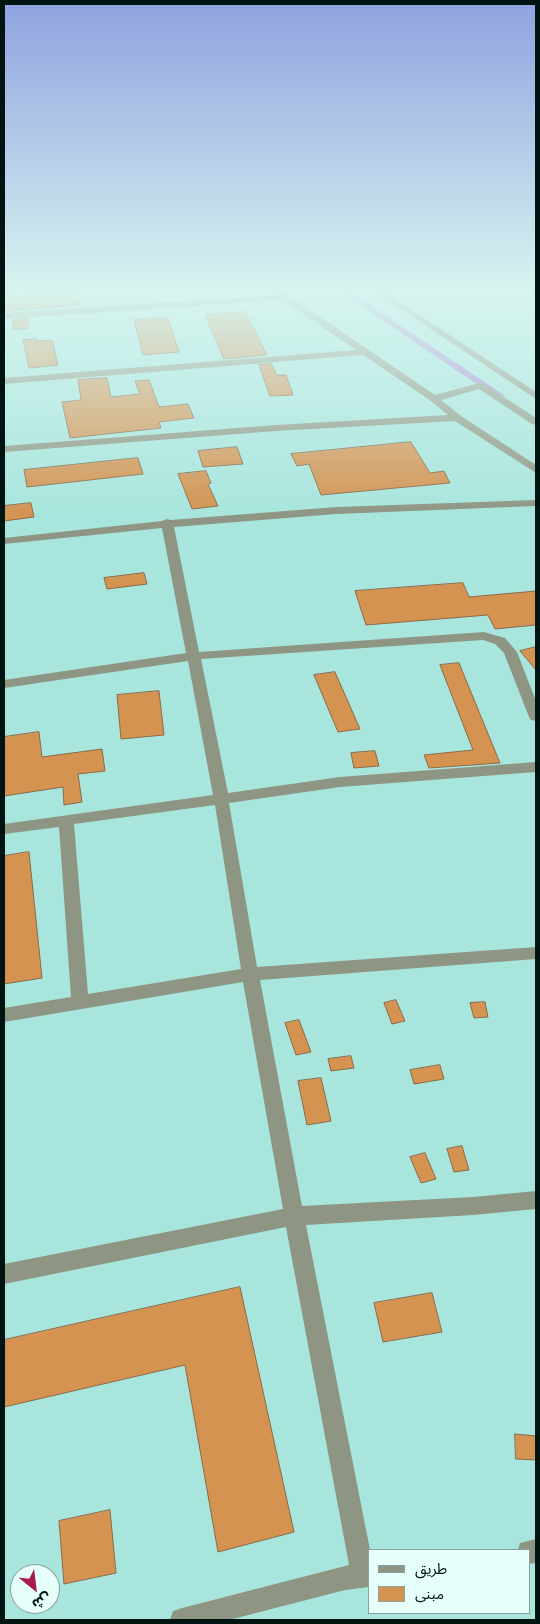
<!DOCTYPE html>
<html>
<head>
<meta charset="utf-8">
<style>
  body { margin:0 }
  #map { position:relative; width:540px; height:1624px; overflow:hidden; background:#a8e6dd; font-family:"Roboto Condensed","Noto Sans Arabic",sans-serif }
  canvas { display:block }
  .frame { position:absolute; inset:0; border:5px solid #001411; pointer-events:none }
  .legend { position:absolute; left:368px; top:1549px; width:162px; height:65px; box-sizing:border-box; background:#e7fffb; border:1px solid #8ba19d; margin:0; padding:6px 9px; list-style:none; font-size:15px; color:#001411 }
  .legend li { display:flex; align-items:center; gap:10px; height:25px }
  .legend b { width:25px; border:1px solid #8ba19d }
  .north { position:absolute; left:10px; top:1564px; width:50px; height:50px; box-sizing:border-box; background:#e7fffb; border:1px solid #8ba19d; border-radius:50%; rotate:151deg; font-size:14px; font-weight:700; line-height:20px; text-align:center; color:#001411 }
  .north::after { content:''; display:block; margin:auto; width:18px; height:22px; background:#aa1952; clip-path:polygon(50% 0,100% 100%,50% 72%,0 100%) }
</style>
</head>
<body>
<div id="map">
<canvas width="540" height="1624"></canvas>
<div class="frame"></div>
<ul class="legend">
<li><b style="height:6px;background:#8e9582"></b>طريق</li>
<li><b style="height:14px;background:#d49351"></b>مبنى</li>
</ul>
<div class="north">ش</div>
</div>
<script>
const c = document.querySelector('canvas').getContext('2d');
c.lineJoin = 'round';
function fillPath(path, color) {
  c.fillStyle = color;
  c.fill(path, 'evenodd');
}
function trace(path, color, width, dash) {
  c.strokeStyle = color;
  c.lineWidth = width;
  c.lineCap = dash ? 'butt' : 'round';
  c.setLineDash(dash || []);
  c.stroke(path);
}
fillPath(new Path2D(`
  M336,289H346L504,395L502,397H496Z`), '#a987d3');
const building = new Path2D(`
  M74,290L81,305L4,311V294L16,293L17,296Z
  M245,312L267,355L224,359L205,315Z
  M168,318L179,352L143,355L134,320Z
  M28,319V328L13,330V320Z
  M37,339V341L52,340L58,365L29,368L23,340Z
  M271,364L277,375H286L293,395L270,396L259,365Z
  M107,378L111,397L140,394L135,381L149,380L159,407L188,404L194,418L159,422L161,428L70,438L62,402L81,400L78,380Z
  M411,442L430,473L444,471L450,483L321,495L309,464L297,466L291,454Z
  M237,447L243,464L203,467L198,451Z
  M138,458L143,474L27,487L24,470Z
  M206,471L211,483L208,484L218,506L192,509L178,474Z
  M31,503L34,517L4,521V506Z
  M144,573L147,584L107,589L104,578Z
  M463,583L469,597L536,591V625L495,629L488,615L366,625L355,591Z
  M536,647V670L520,651Z
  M459,663L500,763L429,768L424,755L473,750L440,665Z
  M335,672L360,729L338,732L314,675Z
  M159,691L164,735L121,739L117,695Z
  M39,732L42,757L102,749L105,771L78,774L82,802L64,805L63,787L4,796V737Z
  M375,751L379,766L354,768L351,753Z
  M29,852L42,978L4,984V856Z
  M396,1000L405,1021L392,1024L384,1003Z
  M485,1002L488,1017L474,1018L470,1003Z
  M299,1020L311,1052L296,1055L285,1023Z
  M351,1056L354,1068L331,1071L328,1059Z
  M440,1065L444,1079L414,1084L410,1070Z
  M321,1078L331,1121L307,1125L298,1081Z
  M462,1146L469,1170L454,1172L447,1149Z
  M425,1153L436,1179L421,1183L410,1157Z
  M240,1287L294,1532L218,1552L185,1365L4,1407V1340Z
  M432,1293L442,1332L383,1342L374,1303Z
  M515,1434L536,1436V1460L516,1459Z
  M110,1510L116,1573L64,1584L59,1521Z`);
fillPath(building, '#d49351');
trace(building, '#8b6948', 1);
fillPath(new Path2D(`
  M269,289H279L435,395L479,383L484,384L536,418V425L532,424L479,389L441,400L461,416L536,465V473L455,421L276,431L4,452V446L276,425L448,415L431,401L363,355L4,384V378L356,350L283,300L4,319V313L276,295Z
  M370,289H380L536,392V399Z
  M536,500V506L336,514L174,527L199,652L484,632L505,638L517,652L536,701V721L531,720L529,717L504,653L495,644L483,640L201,659L228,793L340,777L536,762V772L340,787L229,803L257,967L536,947V959L260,980L302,1206L473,1197L536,1191V1209L473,1215L306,1225L370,1550L369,1587L345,1590L229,1620H170L173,1611L182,1608L349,1565L286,1227L4,1284V1264L283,1209L243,982L4,1022V1008L71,997L59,827L4,834V824L213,795L188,661L4,688V680L186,653L162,528L4,544V538L162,521L167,519L171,520L336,507ZM215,805L241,969L88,994L74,824Z
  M536,1539V1563L529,1564V1550H518L520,1543Z`), '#8e9582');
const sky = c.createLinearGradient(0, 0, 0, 516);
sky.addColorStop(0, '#8fa2e0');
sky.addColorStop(0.56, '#d8f4f0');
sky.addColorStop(1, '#d8f4f000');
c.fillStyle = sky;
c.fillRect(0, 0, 540, 516);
</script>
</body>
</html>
